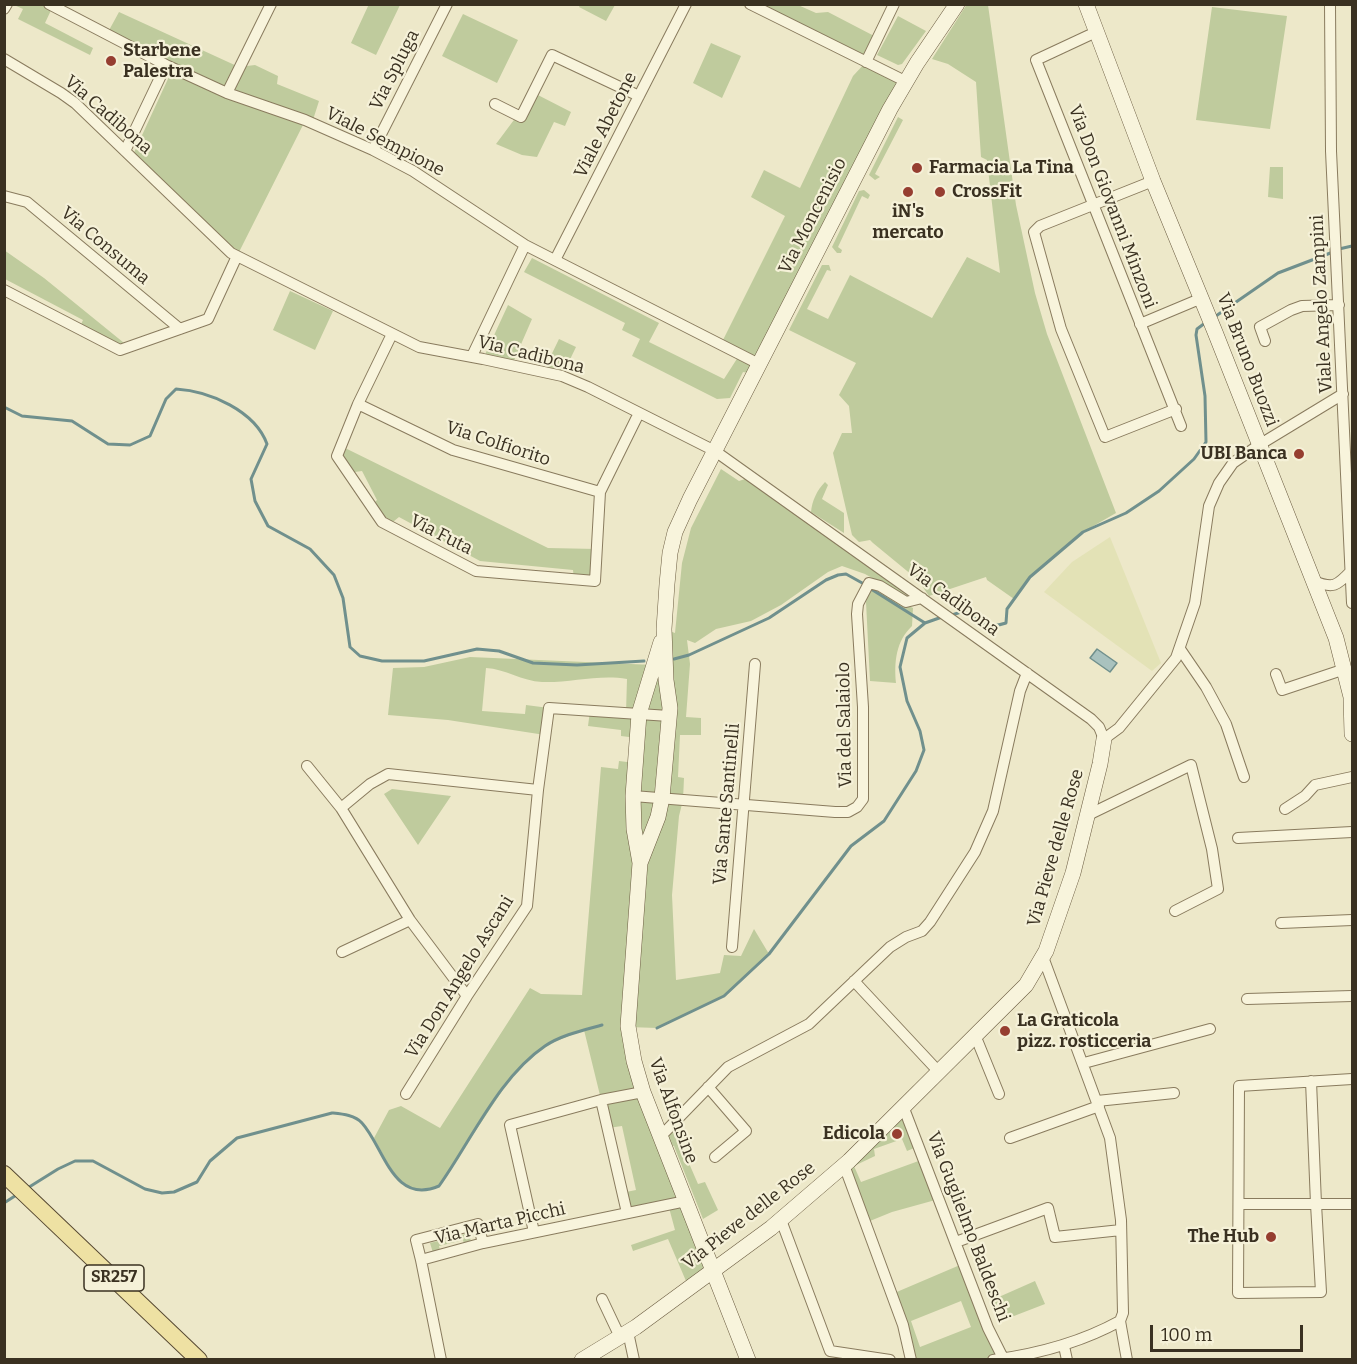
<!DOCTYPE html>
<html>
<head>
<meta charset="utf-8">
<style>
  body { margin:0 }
  #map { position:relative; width:1357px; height:1364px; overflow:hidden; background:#ede8c9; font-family:Bitter,serif }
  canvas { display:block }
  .frame { position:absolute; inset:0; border:6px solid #3a3121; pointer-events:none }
  .scale { position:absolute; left:1150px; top:1325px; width:153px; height:27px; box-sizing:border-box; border:3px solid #3a3121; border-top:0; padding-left:8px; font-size:18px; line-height:21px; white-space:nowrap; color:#3a3121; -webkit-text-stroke:4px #f5f1d8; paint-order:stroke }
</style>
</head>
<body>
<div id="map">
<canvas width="1357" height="1364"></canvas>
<div class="frame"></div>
<div class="scale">100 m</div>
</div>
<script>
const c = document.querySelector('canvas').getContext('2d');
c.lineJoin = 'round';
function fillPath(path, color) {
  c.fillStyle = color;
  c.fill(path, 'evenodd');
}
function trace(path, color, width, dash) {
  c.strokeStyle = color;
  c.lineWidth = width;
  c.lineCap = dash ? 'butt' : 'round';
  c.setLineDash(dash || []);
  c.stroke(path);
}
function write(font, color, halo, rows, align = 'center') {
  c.font = font + ' Bitter,serif';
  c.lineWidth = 4.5;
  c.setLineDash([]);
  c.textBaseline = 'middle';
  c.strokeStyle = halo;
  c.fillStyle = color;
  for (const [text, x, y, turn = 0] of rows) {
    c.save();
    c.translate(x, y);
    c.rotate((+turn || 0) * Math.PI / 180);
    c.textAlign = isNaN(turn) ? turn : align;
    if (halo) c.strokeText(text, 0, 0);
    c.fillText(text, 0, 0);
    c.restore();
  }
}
fillPath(new Path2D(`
  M1110,537L1161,663L1152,671L1044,592L1072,562Z`), '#e3e2b6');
fillPath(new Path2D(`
  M49,4L53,6L45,23L93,48L90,55L18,19L23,9L14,5Z
  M369,4L400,5L376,55L351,43Z
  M967,4L988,5L1016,205L1035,293L1047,334L1116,513L1083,532L1030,577L1014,599L987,580L986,577L929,596L918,580L873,543L870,540L859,542L852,535L833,453L842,433H852L849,406L839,395L856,363L789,330L822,265H829L831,271L827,270L807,309L828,319L850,275L932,318L967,257L1000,273L987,160L981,157L976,82L948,64L932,59Z
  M580,5V4L615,5L606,21L579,7Z
  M750,5H798L816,13L828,12L878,38L866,62L905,81L754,374L743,372L730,398L717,399L632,356L640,339L622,330L625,323L524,272L532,258L659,323L649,342L724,379L740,354L721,344L785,216L751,197L764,170L800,188L853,76L866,62Z
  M1212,7L1287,16L1270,129L1196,120Z
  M119,12L239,67L255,65L278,76L277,84L319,101L312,123L305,121L237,256L132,157L173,68L107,34Z
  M463,14L518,40L497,83L442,56Z
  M898,16L926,31L902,64L898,65L877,55Z
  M711,43L741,56L722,98L693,83Z
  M534,93L571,112L565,126L554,122L537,157L522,155L496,144Z
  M898,117L903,120L875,174L880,177L875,180L869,175Z
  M1270,167H1283V199L1268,197Z
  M864,190L870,195L868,199L862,196L838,247L842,250L841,253H837L832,247L859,191Z
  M4,250L44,278L129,347L120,350L79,329L83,320L5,279Z
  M290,291L333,311L315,350L273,330Z
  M508,305L532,319L512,365L483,359Z
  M559,339L576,347L562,376L543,372Z
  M341,446L548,548L597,549L595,581L574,580L573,570L480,561L399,517L388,526L371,506L377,500L362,471L348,473L337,456Z
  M721,469L739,481L748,478L908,596L906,597L865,574L842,566L828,572L781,605L751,621L716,629L695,643L687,640L690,664L686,717L701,718V735H680L678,777L684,778L683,800L679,816L672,895L676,980L720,973L724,955L741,956L754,929L769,954L724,996L657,1028L628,1027L714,1270L689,1288L668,1239L633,1251L631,1245L675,1230L668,1204L627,1213L621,1193L636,1190L622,1126L608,1128L584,1030L546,1045L512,1076L439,1186C402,1202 389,1164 374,1138L389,1110L401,1106L440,1128L530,988L541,994L582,995L601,767L618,769L619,761L635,763L637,738L621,736V730L588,726L590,711L626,713L627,679C599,674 570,683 542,682C522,681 505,669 486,668L482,711L525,714L526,705L549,708L545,735L448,720L388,715L393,668L424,667L470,657L654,665L664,629L675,633L682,563L691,528Z
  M825,482L828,485L822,499L844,513V533L811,512C812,501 817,490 825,482Z
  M873,589L913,608L912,626C896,641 894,662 896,683L870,681L866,602L868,594Z
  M392,789L451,796L418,845L384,794Z
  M903,1106L919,1146L907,1151L902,1139L874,1149L875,1156L854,1166L861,1182L924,1159L939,1199L892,1212L865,1223L844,1165Z
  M680,1129L693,1157L688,1161L698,1184L705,1182L718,1210L703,1219L674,1146L671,1145L667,1132Z
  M469,1233L472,1246L465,1248L463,1240L439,1246L441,1254L434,1256L430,1243Z
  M960,1265L1004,1358L911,1359L892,1294ZM961,1301L971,1327L920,1347L911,1321Z
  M1035,1281L1045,1304L1001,1321L992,1300Z`), '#bfcb9d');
const water = new Path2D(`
  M1097,649L1117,663L1110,672L1090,658Z`);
fillPath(water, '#a9c2be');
trace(water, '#70908d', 1.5);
trace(new Path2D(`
  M1339,249L1352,246
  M1213,318L1278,273L1333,252
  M4,407L22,416L72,421L108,444L130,445L150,436L166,399L176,389C210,391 255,411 267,444L251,479L255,501L268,526L310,549L334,575L343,598L350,647L360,656L382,661H424L477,649L499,651L533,663L577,665L644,661
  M871,589L925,623
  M952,615L964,611C980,622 986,630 1006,623L1007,609L1030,577L1083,532L1126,513L1159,491L1194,459L1206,442L1205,396L1196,335L1197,329L1205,323
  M674,659L689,655L769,618L826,580L838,575L846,574L864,584
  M657,1028L724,996L769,954L851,846L884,821L916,771L924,750L920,731L907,701L900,667L907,638L925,623L942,617
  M26,1189L58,1169L75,1161H93L145,1189L162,1193L174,1192L197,1182L210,1161L237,1138L332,1113C342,1114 355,1115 362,1123C384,1147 393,1206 439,1186C471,1141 499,1077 545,1046C561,1035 584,1030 602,1025
  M4,1203L18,1194`), '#70908d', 3);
const street = new Path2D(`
  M49,4L166,65L227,93L305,120L373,150L413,171L525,245L759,364
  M750,4L905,81
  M1330,4L1331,151L1352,603
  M4,9L7,4
  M1096,32L1036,60L1181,426
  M4,59L61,93L75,103L231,253L419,347L483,359L562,376L588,387L715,451L1091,719L1099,727L1104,739L1119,728L1176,658L1195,603L1209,506L1219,483L1233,463L1259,445L1343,394
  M866,62L894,4
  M227,93L271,4
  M495,104L521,117L552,55L639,96
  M373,150L447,4
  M125,151L166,65
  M1153,181L1040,226L1034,232L1061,329L1105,437L1176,409
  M4,196L27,202L180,329
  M555,260L686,4
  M4,290L120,350L208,319L237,256
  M1140,324L1202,298
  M392,334L358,404L337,456L382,522L476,571L595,581L600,492L639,413
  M1265,341L1260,327L1291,310L1302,306L1339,305
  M472,356L525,245
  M358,404L453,450L600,492
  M1314,581C1333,589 1337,586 1351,571
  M1180,649L1206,687L1226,724L1244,777
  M1276,674L1282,690L1345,669
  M307,766L341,808
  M633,796L835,812H848L857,807L863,799V707L857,614L858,604L869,583L880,586L906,602L922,598
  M1285,809L1305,796L1315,785L1352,777
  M1088,815L1191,765L1212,849L1218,889L1175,911
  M1238,838L1352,832
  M1281,923L1352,920
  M732,947L755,664
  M342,952L410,920
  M1043,957L1110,1138L1121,1220L1123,1313L1120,1321
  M854,981L938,1071
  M467,996L410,920L341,808L370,784L388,774L538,790
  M1247,999L1352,996
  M975,1035L999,1094
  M1084,1063L1210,1029
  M1311,1081L1316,1204L1321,1292L1238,1293L1239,1086L1352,1079
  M708,1087L746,1131L715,1157
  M406,1094L467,996L527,906L538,790L549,708L669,716
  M601,1100L627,1213
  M1097,1101L1174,1093
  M903,1106L988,1328L1004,1360
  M661,1136L728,1067L809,1024L890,947L906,937L922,931L930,922L975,852L993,811L1020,691L1027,673
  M1010,1138L1099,1106
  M844,1165L903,1325L911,1360
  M1239,1204H1352
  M781,1220L830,1351L890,1360
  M534,1232L510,1125L601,1100L643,1092
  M956,1242L1048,1208L1055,1237L1121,1230
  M421,1260L416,1240L478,1224L483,1243
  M602,1299L620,1337
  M1120,1321L1127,1360
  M628,1332L634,1360
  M1064,1346L1067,1360
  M441,1360L421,1260L483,1243L686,1201
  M993,1360C1038,1354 1080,1343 1120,1321`);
const secondary = new Path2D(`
  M1086,4L1153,181L1215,332L1336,638L1351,697L1352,734
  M661,642L639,714L633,796L634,829L640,863L628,1026L634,1061L643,1092L748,1360
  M640,863L658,817L662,798L670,708L666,680L664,629L667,584L670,553L675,532L690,499L890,109L917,63L957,4
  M582,1360L636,1327L771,1228L849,1161L1026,985L1046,951L1073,873L1100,764L1104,739`);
const primary = new Path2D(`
  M4,1174L199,1360`);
trace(street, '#897b5e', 12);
trace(secondary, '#6b5c41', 16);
trace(primary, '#574932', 18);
trace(street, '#f8f4dc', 10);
trace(secondary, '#f8f4dc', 15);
trace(primary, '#eee1a3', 16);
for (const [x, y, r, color] of [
  [111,61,6,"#963e30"],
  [917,168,6,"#963e30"],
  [908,192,6,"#963e30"],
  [940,192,6,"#963e30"],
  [1299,454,6,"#963e30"],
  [1005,1031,6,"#963e30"],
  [897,1134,6,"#963e30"],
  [1271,1237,6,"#963e30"]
]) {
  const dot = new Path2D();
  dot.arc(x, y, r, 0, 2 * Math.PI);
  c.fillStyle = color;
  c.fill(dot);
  trace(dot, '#f5f1d8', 2);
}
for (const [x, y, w] of [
  [114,1278,60]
]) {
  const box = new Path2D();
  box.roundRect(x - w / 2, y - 13, w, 26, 4.5);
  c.fillStyle = '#f5f1d8';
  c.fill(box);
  trace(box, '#3a3121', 1.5);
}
write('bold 16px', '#3a3121', null, [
  ["SR257",114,1278]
]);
write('bold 18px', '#3a3121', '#f5f1d8', [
  ["Starbene",123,51],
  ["Palestra",123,72],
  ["Farmacia La Tina",929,168],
  ["CrossFit",952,192],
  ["iN's",908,212,"center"],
  ["mercato",908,233,"center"],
  ["UBI Banca",1287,454,"right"],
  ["La Graticola",1017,1021],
  ["pizz. rosticceria",1017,1042],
  ["Edicola",885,1134,"right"],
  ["The Hub",1259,1237,"right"]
], 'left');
write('18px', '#3a3121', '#f5f1d8', [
  ["Via Spluga",395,70,-63],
  ["Via Cadibona",108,115,41],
  ["Viale Abetone",606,125,-63],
  ["Viale Sempione",385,142,27],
  ["Via Don Giovanni Minzoni",1112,207,69],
  ["Via Moncenisio",813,216,-63],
  ["Via Consuma",105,246,40],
  ["Viale Angelo Zampini",1322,304,-93],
  ["Via Cadibona",531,355,14],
  ["Via Bruno Buozzi",1247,360,69],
  ["Via Colfiorito",498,444,18],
  ["Via Futa",441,535,27],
  ["Via Cadibona",953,600,36],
  ["Via del Salaiolo",845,725,-91],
  ["Via Sante Santinelli",727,804,-85],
  ["Via Pieve delle Rose",1056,848,-74],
  ["Via Don Angelo Ascani",460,977,-58],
  ["Via Alfonsine",673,1111,70],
  ["Via Pieve delle Rose",749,1216,-38],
  ["Via Marta Picchi",500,1224,-13],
  ["Via Guglielmo Baldeschi",968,1227,69]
]);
</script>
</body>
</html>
